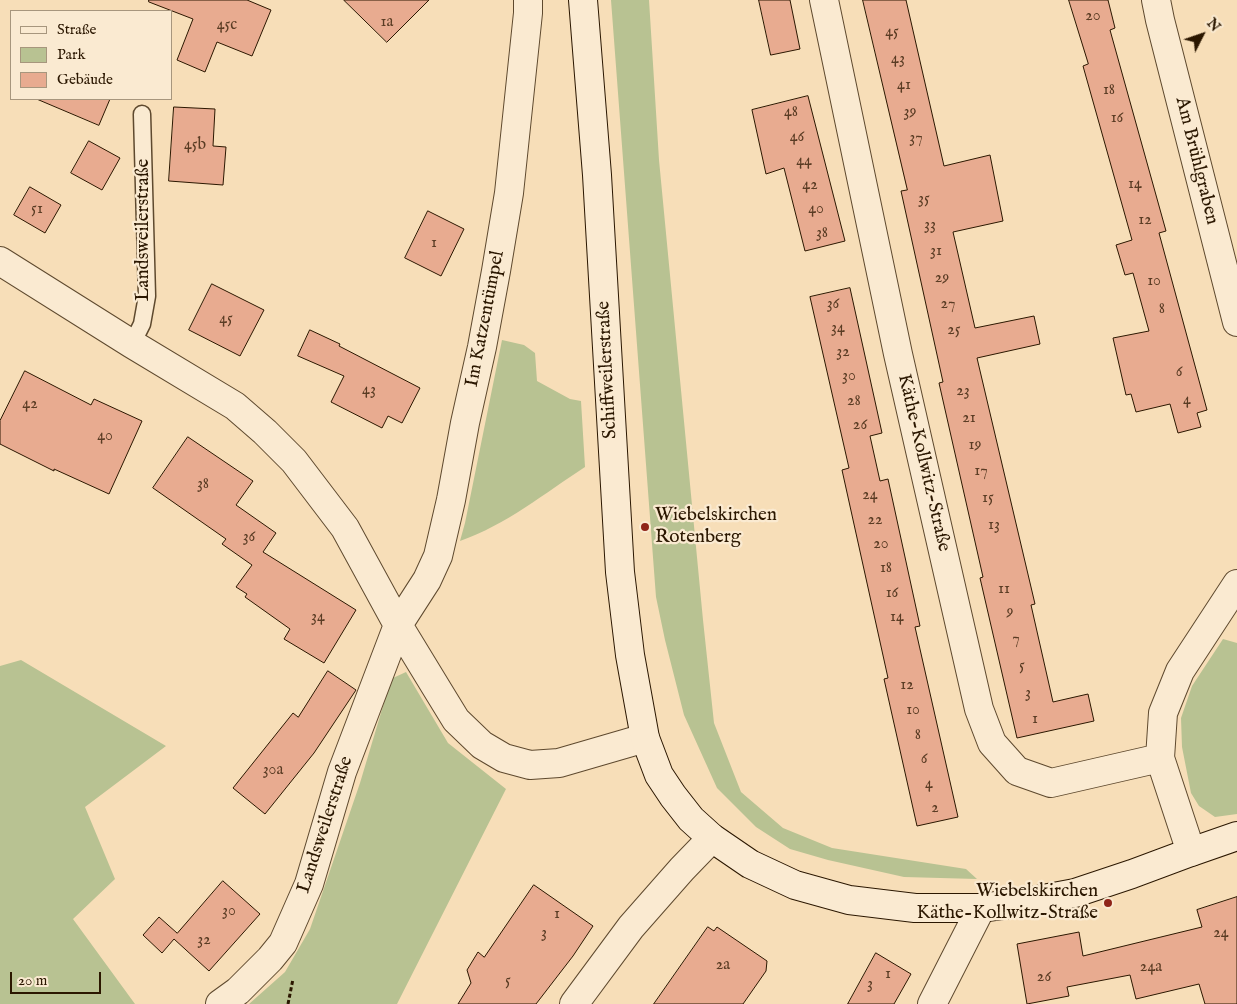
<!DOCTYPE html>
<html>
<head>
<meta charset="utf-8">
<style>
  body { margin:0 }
  #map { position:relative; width:1237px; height:1004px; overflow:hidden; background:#f7deb8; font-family:"IM FELL English",serif }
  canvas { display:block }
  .legend { position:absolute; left:10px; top:10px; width:162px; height:90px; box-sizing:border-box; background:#faead1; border:1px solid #a7967d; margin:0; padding:6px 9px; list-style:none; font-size:15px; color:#2b1700 }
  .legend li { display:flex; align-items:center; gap:10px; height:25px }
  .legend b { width:25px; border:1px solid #a7967d }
  .north { position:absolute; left:1177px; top:10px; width:50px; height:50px; -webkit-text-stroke:4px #faead1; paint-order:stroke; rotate:49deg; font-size:14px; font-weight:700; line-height:20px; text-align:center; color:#2b1700 }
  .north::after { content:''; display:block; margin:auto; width:18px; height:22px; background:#2b1700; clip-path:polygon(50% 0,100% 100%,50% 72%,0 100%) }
  .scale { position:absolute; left:10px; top:972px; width:91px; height:22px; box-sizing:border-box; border:2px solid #2b1700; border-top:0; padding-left:6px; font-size:15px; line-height:18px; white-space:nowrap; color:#2b1700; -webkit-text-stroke:4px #faead1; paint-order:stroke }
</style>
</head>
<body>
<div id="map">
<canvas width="1237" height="1004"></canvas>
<ul class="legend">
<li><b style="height:6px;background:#faead1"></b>Straße</li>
<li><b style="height:14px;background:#b8c292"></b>Park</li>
<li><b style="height:14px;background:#e8ab90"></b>Gebäude</li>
</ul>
<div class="north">N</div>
<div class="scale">20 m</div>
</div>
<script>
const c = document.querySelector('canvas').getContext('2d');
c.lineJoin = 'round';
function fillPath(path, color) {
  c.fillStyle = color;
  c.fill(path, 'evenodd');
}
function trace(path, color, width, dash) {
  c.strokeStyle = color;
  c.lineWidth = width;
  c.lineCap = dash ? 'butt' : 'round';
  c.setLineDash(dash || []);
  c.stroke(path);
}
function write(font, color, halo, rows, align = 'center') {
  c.font = font + ' "IM FELL English",serif';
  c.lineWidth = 4.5;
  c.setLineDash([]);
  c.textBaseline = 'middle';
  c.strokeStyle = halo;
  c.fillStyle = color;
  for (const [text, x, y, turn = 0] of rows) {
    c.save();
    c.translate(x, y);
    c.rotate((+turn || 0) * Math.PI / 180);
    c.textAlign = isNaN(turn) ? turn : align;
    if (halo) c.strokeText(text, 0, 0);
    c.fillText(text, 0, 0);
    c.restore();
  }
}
fillPath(new Path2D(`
  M611,0H649L659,160L703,620L714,723L741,792L783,828L832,848L966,869L977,879L904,877L828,860L790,849L756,827L717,788L684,715L665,640L656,597Z
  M502,340L524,345L535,353L537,381L570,399L581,401L585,467C545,493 506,525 460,541L465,523Z
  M1223,639L1237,643V814L1215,817L1199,806L1191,793L1182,747L1181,718L1192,686Z
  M21,660L166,746L85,807L115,879L73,919L135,1004H0V666Z
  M406,672L448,743L506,789L397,1004H249L285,972L310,929L360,783L386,696L393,678Z`), '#b8c292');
const building = new Path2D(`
  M149,0H247L271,10L252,56L217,42L205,72L177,60L193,19L149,2Z
  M344,0H429L387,42Z
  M759,0H790L800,49L771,55Z
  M863,0H906L944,166L990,155L1003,221L953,232L975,328L1034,316L1040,344L977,358L1035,604L1031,605L1053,702L1088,694L1094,721L1017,738L980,578L983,577L939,383L943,382L901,191L907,190Z
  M1069,0H1108L1115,28L1110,30L1166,231L1159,233L1207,410L1197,413L1201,427L1178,433L1170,404L1136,412L1131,394L1126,395L1113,338L1149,331L1133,273L1125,275L1116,245L1132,240L1083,66L1088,64Z
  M808,96L845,241L805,251L784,168L766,174L752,110Z
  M37,99H110L99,125Z
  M174,107L215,109L213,146L226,147L223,185L169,181Z
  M89,141L120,158L102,190L71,173Z
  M30,187L61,205L45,233L14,215Z
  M428,211L464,229L441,276L405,258Z
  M212,284L264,310L240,356L189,330Z
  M850,288L882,433L870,436L880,481L888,479L920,626L915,627L958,817L917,826L884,679L888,678L842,470L849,468L810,297Z
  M310,330L340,344L339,346L420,388L402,423L388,416L382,428L331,402L344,376L298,356Z
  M25,371L91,405L94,399L142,421L109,494L54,469V471L0,444V421Z
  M188,437L253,481L236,505L276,533L263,552L356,610L324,663L284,639L290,629L245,597L247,594L236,587L252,565L222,544L226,539L153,488Z
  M328,671L356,690L314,753L265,814L233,788L293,713L298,717Z
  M223,881L260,914L209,971L174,939L162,953L143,935L159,917L177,933Z
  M534,885L593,926L573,956L536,1004H458L471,983L467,970L478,952L484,957Z
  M1237,897V1004H1205L1199,984L1136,999L1130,975L1067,987L1069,996L1027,1004L1017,944L1079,932L1083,956L1202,927L1197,910Z
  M708,927L714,931L717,927L767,961L766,971L743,1004H654Z
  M876,953L911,974L894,1004H848Z`);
fillPath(building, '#e8ab90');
trace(building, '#2b1700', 1);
const lane = new Path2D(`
  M132,344L142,324L147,296L142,114`);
const street = new Path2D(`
  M824,0L898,354L979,709L992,743L1017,771L1051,783L1160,758
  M1156,0L1160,20L1237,322
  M0,261L132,344L235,406L265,432L294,461L345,528L398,625L437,689L456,720L482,745L504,758L530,765L559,763L645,738
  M1191,852L1160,758L1163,713L1180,671L1237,584
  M220,1004L238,991L270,959L283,943L309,884L342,772L398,625L427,580L438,556L451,500L465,423L482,347L496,271L509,193L528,13V0
  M574,1004L631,927L682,869L712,838
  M932,1004L981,908`);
const secondary = new Path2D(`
  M583,0L597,175L620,572L630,655L645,738L659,775L673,796L691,819L712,838L750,864L795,885L849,900L915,908H981L1027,902L1075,893L1132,874L1191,852L1237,836`);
trace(lane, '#5e492e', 19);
trace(street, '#5e492e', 30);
trace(secondary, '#2b1700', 30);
trace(new Path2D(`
  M288,1004L293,979`), '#2b1700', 3, [4, 2.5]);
trace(lane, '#faead1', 16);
trace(street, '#faead1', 28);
trace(secondary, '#faead1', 28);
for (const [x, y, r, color] of [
  [645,527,5,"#8f2418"],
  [1108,903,5,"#8f2418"]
]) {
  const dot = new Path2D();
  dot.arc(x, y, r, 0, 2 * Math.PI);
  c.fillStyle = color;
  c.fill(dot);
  trace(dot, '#faead1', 2);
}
write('16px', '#5a3c24', null, [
  ["20",1093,17],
  ["1a",387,23],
  ["45c",227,26],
  ["45",892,33],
  ["43",898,60],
  ["41",904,86],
  ["18",1109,91],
  ["48",791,113],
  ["39",910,113],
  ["16",1117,119],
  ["46",797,138],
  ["37",916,139],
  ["45b",195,146],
  ["44",804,162],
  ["14",1135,185],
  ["42",810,186],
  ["35",924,200],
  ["51",37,210],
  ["40",816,210],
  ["12",1145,221],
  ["33",930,226],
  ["38",822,234],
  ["1",434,244],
  ["31",936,252],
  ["29",942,279],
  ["10",1154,282],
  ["36",833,305],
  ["27",948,305],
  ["8",1162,310],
  ["45",226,320],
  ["34",838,329],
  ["25",954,331],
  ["32",843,353],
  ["6",1179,373],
  ["30",849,377],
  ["43",369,391],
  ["23",963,392],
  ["4",1187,401],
  ["28",854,402],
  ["42",30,405],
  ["21",969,419],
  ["26",860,426],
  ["40",105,437],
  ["19",975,446],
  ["17",981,472],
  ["38",203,485],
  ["24",870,496],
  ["15",988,499],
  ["22",875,521],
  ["13",994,526],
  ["36",249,538],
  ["20",881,545],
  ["18",886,569],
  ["11",1004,590],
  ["16",892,594],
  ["9",1010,613],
  ["34",318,618],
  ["14",897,618],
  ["7",1016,640],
  ["5",1022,667],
  ["12",907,686],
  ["3",1028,694],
  ["10",913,711],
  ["1",1035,720],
  ["8",918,736],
  ["6",924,760],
  ["30a",273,771],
  ["4",929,785],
  ["2",935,809],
  ["30",229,912],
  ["1",557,915],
  ["3",544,934],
  ["24",1221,934],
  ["32",204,941],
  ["2a",723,966],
  ["24a",1151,968],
  ["1",888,975],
  ["26",1044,978],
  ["5",508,982],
  ["3",870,985]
]);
write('19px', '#2b1700', '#faead1', [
  ["Am Brühlgraben",1196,161,76],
  ["Landsweilerstraße",144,230,-90],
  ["Im Katzentümpel",486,319,-79],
  ["Schiffweilerstraße",608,370,-93],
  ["Käthe-Kollwitz-Straße",923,463,77],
  ["Landsweilerstraße",326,825,-72]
]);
write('19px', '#2b1700', '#faead1', [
  ["Wiebelskirchen",655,516],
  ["Rotenberg",655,538],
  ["Wiebelskirchen",1098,892,"right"],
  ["Käthe-Kollwitz-Straße",1098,914,"right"]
], 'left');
</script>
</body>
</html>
